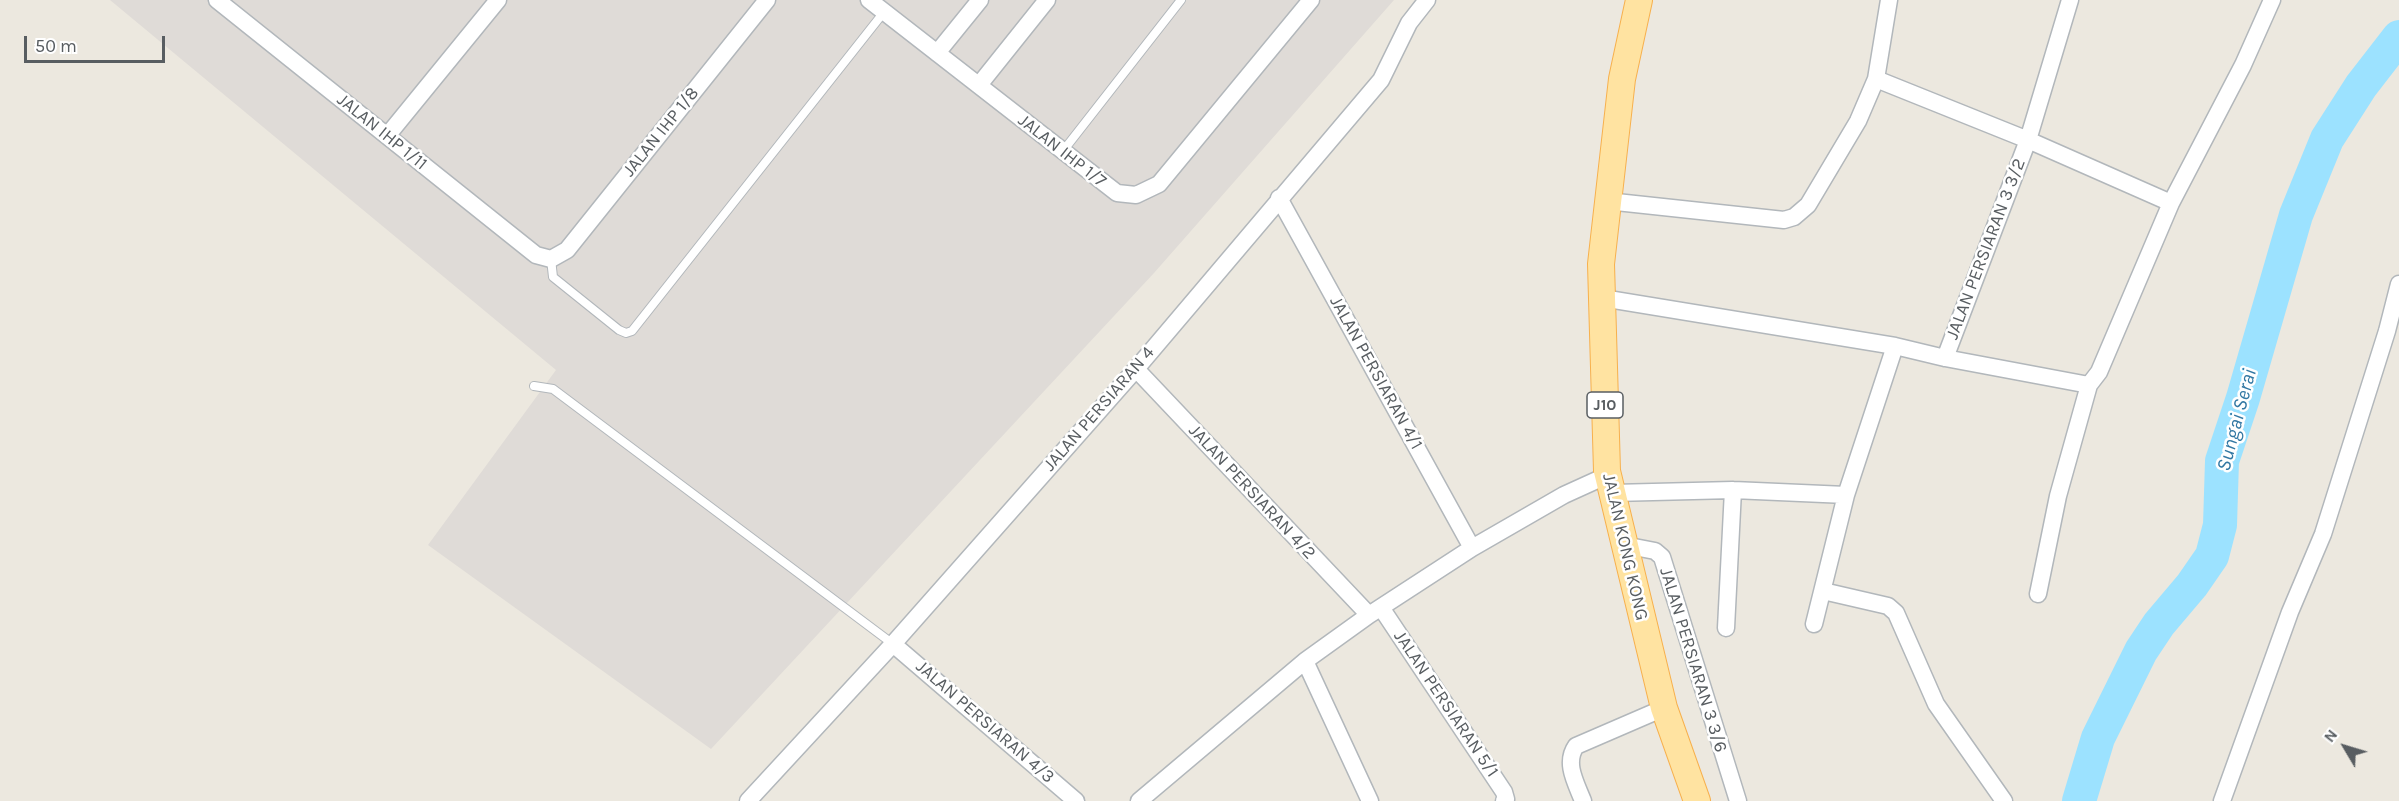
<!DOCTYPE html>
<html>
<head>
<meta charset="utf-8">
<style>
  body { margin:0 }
  #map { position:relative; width:2399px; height:801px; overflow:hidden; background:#ece8df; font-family:Karla,sans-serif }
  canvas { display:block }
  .north { position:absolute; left:2315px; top:717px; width:60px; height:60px; -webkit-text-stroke:4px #fff; paint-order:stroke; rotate:308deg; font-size:16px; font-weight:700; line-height:24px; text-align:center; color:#585d61 }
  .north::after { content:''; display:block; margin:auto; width:21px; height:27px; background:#585d61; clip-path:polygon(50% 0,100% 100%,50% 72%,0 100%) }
  .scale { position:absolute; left:24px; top:36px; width:141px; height:27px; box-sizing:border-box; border:3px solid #585d61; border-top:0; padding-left:8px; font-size:18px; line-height:21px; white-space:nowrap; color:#585d61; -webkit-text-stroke:4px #fff; paint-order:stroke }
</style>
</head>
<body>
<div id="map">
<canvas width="2399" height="801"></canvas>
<div class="north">N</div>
<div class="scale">50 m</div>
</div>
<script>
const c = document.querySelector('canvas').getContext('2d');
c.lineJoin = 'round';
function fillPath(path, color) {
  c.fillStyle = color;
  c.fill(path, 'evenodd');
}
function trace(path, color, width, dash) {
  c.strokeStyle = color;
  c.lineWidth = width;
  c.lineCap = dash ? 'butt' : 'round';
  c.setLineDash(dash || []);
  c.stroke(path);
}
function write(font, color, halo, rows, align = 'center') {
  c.font = font + ' Karla,sans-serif';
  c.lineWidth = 5;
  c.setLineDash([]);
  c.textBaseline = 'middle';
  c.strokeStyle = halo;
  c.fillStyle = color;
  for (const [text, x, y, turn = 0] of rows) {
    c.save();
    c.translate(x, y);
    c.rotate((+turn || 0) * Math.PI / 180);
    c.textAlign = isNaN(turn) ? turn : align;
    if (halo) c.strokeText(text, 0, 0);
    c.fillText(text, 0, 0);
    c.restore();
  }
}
fillPath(new Path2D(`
  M110,0H1394L1154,273L711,749L428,545L556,370Z`), '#dfdbd7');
trace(new Path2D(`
  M2079,801L2098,738L2141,651L2159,624L2192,585L2212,556L2220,525L2222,461L2243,398L2296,215L2327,139L2361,86L2399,37`), '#9ce2ff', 34);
const lane = new Path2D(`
  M1063,151L1181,0
  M551,259L553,277L619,330L626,333L632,331L884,12
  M534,386L553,389L893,644`);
const street = new Path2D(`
  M217,0L536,255L551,259L567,250L767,0
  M869,0L1117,193L1136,195L1159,184L1311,0
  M937,53L980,0
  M1876,79L2028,140L2171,203
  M979,85L1047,0
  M387,136L498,0
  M1279,198L1472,548
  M1607,201L1784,220L1794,217L1808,205L1858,121L1876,79L1889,0
  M1602,298L1895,346L1945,358L2089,385L2099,372L2171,203L2243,65L2272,0
  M1945,358L2028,140L2070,0
  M1136,369L1369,615
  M1613,493L1733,490L1846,495
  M1624,545L1655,551L1662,557L1738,801
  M1823,591L1888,606L1896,613L1936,704L2004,801
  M2038,594L2058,496L2089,385
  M1382,609L1504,792L1506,799L1504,801
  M1814,624L1846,495L1895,346
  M1726,628L1733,490
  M893,644L1076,801
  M1305,661L1370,801
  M748,801L893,644L1136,369L1381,80L1409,23L1427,0
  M1139,801L1305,661L1369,615L1472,548L1564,495L1608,475
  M1583,801C1576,783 1564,763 1576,746L1664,708
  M2222,801L2290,612L2323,534L2387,331L2399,284`);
const primary = new Path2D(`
  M1639,0L1622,79L1601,264L1607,471L1664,708L1697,801`);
trace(lane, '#b2b7bb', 10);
trace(street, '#b2b7bb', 19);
trace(primary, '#f7b04d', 28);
trace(lane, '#fff', 8);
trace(street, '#fff', 16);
trace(primary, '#ffe3a1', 26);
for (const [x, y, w] of [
  [1605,405,36]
]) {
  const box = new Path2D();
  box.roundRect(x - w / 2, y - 13, w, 26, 4.5);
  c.fillStyle = '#fff';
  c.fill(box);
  trace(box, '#585d61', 1.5);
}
write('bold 16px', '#585d61', null, [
  ["J10",1605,405]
]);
write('18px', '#585d61', '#fff', [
  ["JALAN IHP 1/11",382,132,39],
  ["JALAN IHP 1/8",661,132,-51],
  ["JALAN IHP 1/7",1062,151,38],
  ["JALAN PERSIARAN 3 3/2",1986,249,-69],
  ["JALAN PERSIARAN 4/1",1376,373,61],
  ["JALAN PERSIARAN 4",1099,409,-49],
  ["JALAN PERSIARAN 4/2",1252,492,47],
  ["JALAN KONG KONG",1625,547,77],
  ["JALAN PERSIARAN 3 3/6",1693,660,73],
  ["JALAN PERSIARAN 5/1",1446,704,56],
  ["JALAN PERSIARAN 4/3",985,722,41]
]);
write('italic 20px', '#3378a3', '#fff', [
  ["Sungai Serai",2237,420,-75]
]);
</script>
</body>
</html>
